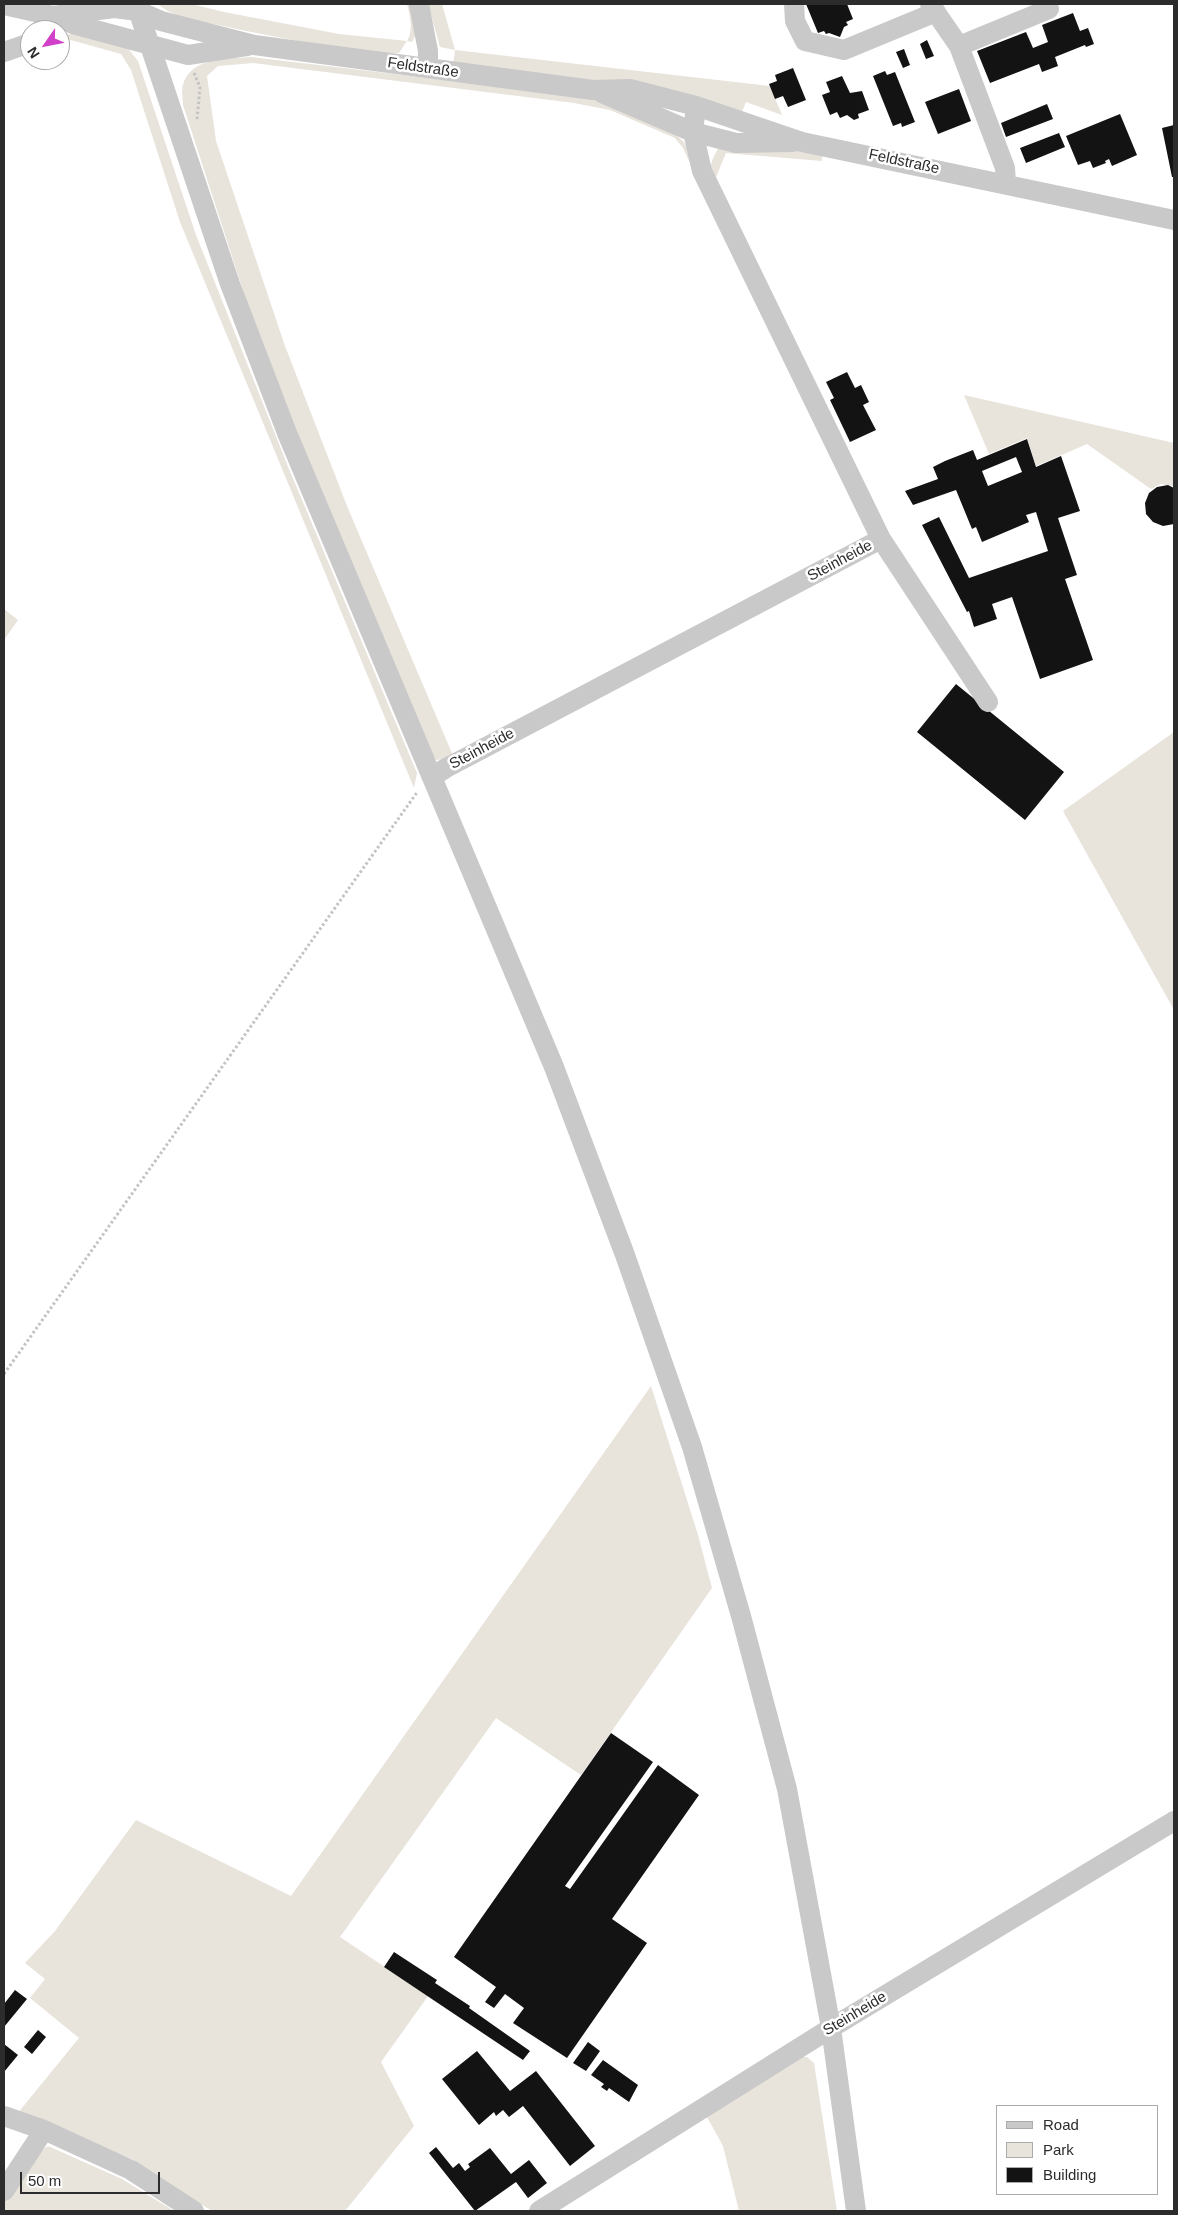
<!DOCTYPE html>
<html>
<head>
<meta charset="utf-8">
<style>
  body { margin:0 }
  #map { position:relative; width:1178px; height:2215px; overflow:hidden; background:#fff; font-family:Helvetica,sans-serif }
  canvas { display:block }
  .frame { position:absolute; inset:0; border:5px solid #2c2c2c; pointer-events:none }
  .legend { position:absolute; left:996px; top:2105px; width:162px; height:90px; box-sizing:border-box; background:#fff; border:1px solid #ababab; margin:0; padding:6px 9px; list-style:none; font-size:15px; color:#2c2c2c }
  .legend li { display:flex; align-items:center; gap:10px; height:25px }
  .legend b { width:25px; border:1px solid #ababab }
  .north { position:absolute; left:20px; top:20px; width:50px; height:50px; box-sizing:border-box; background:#fff; border:1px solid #ababab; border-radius:50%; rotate:237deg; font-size:14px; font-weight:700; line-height:20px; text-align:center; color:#2c2c2c }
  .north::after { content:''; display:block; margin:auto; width:18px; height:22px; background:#d140c8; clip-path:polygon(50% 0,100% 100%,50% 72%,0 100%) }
  .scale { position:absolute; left:20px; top:2172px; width:140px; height:22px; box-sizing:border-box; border:2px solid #2c2c2c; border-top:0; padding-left:6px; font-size:15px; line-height:18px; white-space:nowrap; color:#2c2c2c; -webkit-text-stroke:4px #fff; paint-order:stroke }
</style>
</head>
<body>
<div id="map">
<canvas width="1178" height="2215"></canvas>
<div class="frame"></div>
<ul class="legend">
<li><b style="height:6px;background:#c9c9c9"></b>Road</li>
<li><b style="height:14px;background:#e8e3db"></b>Park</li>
<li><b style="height:14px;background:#131313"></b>Building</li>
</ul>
<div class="north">N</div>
<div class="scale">50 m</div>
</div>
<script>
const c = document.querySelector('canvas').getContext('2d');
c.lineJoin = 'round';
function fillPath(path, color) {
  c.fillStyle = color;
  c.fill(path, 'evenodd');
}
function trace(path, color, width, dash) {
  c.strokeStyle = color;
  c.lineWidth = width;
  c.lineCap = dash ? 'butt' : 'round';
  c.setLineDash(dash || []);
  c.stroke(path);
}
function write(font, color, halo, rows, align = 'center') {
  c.font = font + ' Helvetica,sans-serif';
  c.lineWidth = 5;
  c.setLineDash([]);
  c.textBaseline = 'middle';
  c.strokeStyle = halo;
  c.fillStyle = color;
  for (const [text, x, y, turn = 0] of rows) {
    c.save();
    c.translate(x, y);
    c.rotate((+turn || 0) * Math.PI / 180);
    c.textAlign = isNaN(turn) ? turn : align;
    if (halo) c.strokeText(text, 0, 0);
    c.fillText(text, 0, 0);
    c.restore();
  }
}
fillPath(new Path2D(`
  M158,4H191L224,12L339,34L407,41C414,29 410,16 407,4H412L416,34L412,42L407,41L399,53L382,55C329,46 276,38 223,26C201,21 175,19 158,4Z
  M428,4H442L455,50L770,86L782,115L746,102L742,112L453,66L455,50L440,47Z
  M77,32L126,46L138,61L196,235L289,469L417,773L414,788L180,222L131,70L121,54L60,37Z
  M251,57L597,98L668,128L684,142L708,192L704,193L683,148L675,138L610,110L574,103L253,63L218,66L207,76L216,141L285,346L347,506L454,758L436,760L429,752L262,349L183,105C183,99 181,90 183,85C190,57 228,59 251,57Z
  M729,146L822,153V161L726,153L714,182C708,168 711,161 718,149Z
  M964,395L1174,443V486L1161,484L1151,489L1087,444L1036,466L1027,438L989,454Z
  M4,609L18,620L4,640Z
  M1174,732V1010L1063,811Z
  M651,1386L698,1535L712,1588L581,1775L496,1718L340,1937L428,1996L381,2062L414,2126L345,2211H212L132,2159L17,2114L79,2038L30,1998L45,1979L25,1963L55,1931L136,1820L291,1896Z
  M798,2057H807L814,2063L837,2211H739L723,2146L707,2117Z
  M48,2146L122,2179L174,2211H4C4,2186 27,2159 48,2146Z`), '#e8e3db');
fillPath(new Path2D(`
  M806,4H847L853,19L846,22L848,25L844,27L840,37L829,33L826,34L824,31L818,33Z
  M1073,13L1080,31L1088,28L1094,44L1086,47L1085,45L1055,57L1058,66L1042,72L1039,64L990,83L977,51L1026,32L1033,48L1048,42L1042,25Z
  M927,40L934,56L926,59L920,44Z
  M904,49L910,65L903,68L896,52Z
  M793,68L806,100L788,107L783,96L775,99L769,84L777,81L775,75Z
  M885,71L887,75L895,72L915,122L902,127L901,123L893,126L873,76Z
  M842,76L850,93L862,91L869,110L858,114L859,118L854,120L847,115L840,118L837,112L830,115L822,95L830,92L826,82Z
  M959,89L971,121L938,134L925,102Z
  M1047,104L1053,119L1006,137L1001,123Z
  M1120,114L1137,155L1112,166L1109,159L1105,161L1106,163L1093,168L1090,161L1078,165L1066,136Z
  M1174,125V177H1172L1162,128Z
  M1059,133L1065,147L1026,163L1020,148Z
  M847,372L855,388L861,385L869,402L863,405L876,430L850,442L830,400L834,398L826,382Z
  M1027,439L1036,467L1061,456L1080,511L1058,518L1077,575L1065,579L1093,660L1040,679L1012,597L992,604L997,619L974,627L969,611L967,612L922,525L939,517L969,578L1048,551L1036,512L1026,515L1029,522L982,542L976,527L972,529L956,490L913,505L905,491L938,479L933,467L945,461L973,450L977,460ZM1016,457L1022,472L988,486L982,471Z
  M1168,485L1174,488V524L1163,526L1153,522L1146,514L1145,503L1149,493L1157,487Z
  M956,684L1064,772L1025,820L917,732Z
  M611,1733L653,1762L565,1886L570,1889L658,1765L699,1795L612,1919L647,1943L567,2058L513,2023L524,2008L505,1994L494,2008L485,2002L496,1987L454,1957Z
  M394,1952L437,1980L435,1983L470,2006L469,2008L530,2051L523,2060L384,1967Z
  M15,1990L27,1999L4,2027V2004Z
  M38,2030L46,2037L32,2054L24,2047Z
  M588,2042L600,2051L586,2071L573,2063Z
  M4,2044L18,2055L4,2072Z
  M477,2051L510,2091L536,2071L595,2146L570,2166L523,2106L509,2117L503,2110L496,2116L494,2112L479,2125L442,2079Z
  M603,2060L638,2085L629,2102L609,2088L607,2091L601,2087L604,2084L591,2075Z
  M436,2147L453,2168L459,2163L465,2171L470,2167L468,2164L490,2148L511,2174L529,2160L547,2183L528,2198L516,2182L475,2211L429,2153Z`), '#131313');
trace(new Path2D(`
  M194,73L200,87L197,120
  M4,1374L418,791`), '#c3c3c3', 3, [2.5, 2.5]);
trace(new Path2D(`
  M136,4L230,284L287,433L554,1067L625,1255L692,1447L741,1616L787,1789L831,2028L856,2211
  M419,4L428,51V68
  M794,4L795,21L805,41L844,50L936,12
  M930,4L959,46L1005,168L1006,183
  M4,5L53,16L73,24L188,55L247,46
  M53,16L114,8L138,11L161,21L254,45L593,90L630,89L696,106L802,142L1174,220
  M959,46L1049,9
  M4,52L30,43
  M602,93L693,132L736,143L793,142
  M881,539L988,702
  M432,777L446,768L881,539L702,171L693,132L696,106
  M4,2116L44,2130L131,2170L194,2211
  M4,2191L44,2130
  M539,2211L831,2028L1174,1821`), '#c9c9c9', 20);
write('15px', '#2c2c2c', '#fff', [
  ["Feldstraße",423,68,8],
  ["Feldstraße",904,162,12],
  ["Steinheide",840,561,-28],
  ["Steinheide",482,749,-28],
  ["Steinheide",855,2014,-31]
]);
</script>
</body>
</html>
